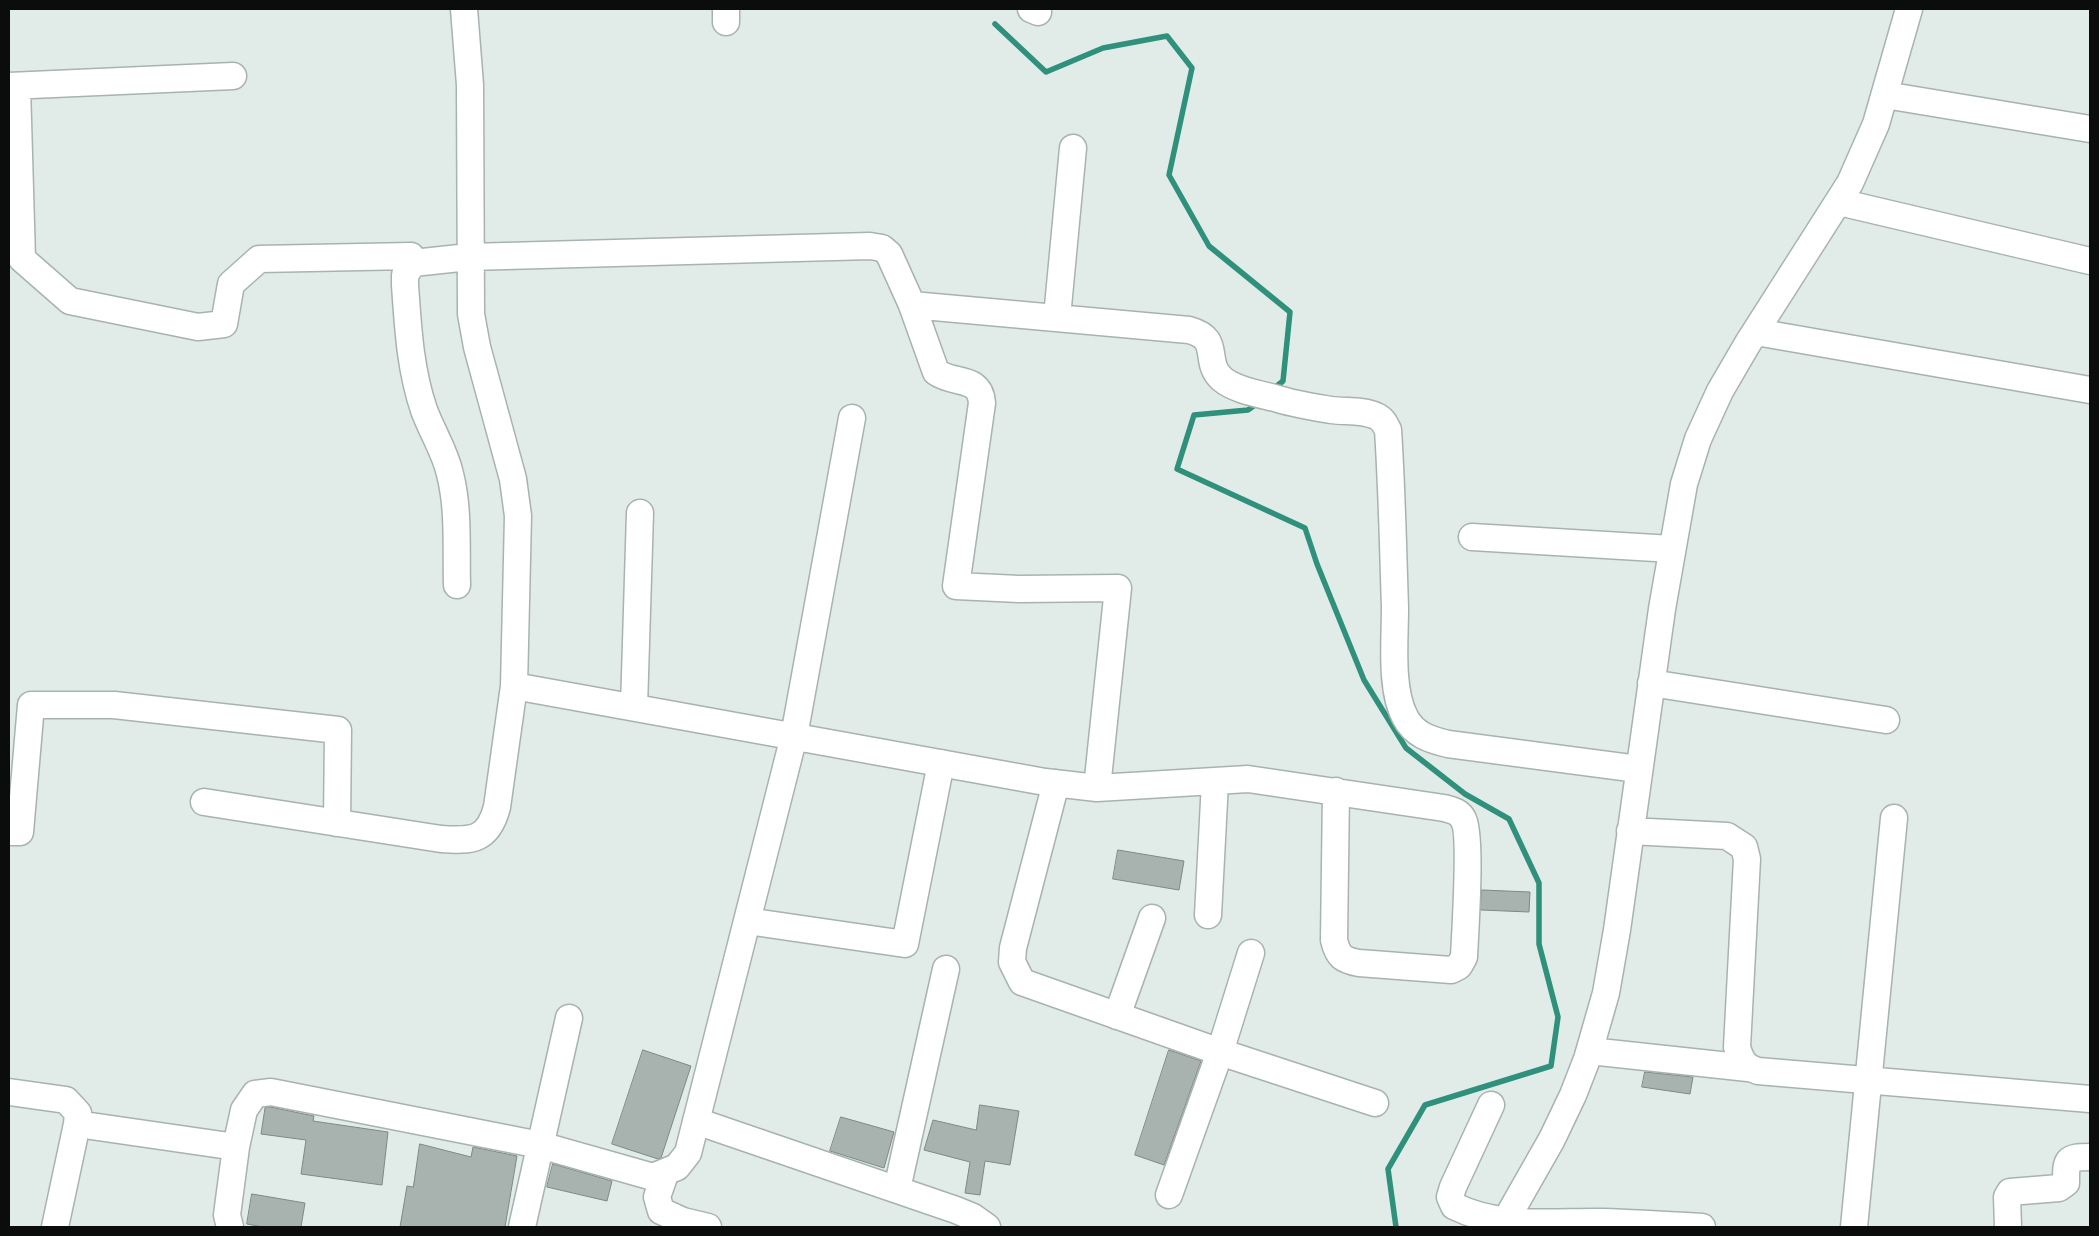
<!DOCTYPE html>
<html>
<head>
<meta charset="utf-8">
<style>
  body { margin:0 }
  #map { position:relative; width:2099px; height:1236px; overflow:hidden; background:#e1ece8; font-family:Montserrat,sans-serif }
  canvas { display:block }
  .frame { position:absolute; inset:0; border:10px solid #0a0d0c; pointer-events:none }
</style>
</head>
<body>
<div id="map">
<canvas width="2099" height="1236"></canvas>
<div class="frame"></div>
</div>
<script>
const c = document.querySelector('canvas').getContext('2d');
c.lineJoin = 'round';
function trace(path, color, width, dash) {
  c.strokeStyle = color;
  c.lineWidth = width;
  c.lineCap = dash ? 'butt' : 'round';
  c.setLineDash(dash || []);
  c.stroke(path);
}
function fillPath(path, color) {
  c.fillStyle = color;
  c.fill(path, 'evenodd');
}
trace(new Path2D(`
  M995,24L1046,72L1103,48L1167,36L1192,68L1169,175L1209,246L1290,312L1283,381L1273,389
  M1259,402L1248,410L1194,415L1177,469L1305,528L1317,564L1364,680L1406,748L1465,794L1509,819L1539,883V944L1558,1017L1551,1066L1425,1105L1388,1169L1396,1227`), '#2f907c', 5.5);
const building = new Path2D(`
  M1118,850L1184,861L1179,890L1113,879Z
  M1482,890L1530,892L1529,912L1481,910Z
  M643,1050L691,1066L661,1158L658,1159L612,1144Z
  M1169,1050L1201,1061L1164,1165L1135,1155Z
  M1645,1072L1693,1077L1690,1094L1642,1087Z
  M980,1105L1019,1111L1010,1165L985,1161L980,1195L965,1193L970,1162L924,1150L933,1120L976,1130Z
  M270,1107L314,1116L313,1121L388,1132L382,1185L301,1174L306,1140L261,1134L265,1108Z
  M841,1117L894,1132L884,1168L830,1151Z
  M420,1144L471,1157L473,1147L517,1156L505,1227H400L407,1186L413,1187Z
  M553,1164L612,1181L607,1201L547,1187Z
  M252,1194L305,1203L301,1227H263L247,1224Z`);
fillPath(building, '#a8b3b0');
trace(building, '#7e8885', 1);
const minor = new Path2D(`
  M464,9L470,85L471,314L477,347L513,479L518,516L514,686L1045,782L1097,788L1248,779L1444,808C1451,810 1459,811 1463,819C1472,833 1465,934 1464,957L1459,966L1451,970L1359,963C1343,960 1338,957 1334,940L1336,791
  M726,9V22
  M1031,9L1038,12
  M9,86L233,76
  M17,86L22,259L70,301L198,327L224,324L231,284L259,259L411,256
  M1885,95L2090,129
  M1839,202L2090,261
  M912,305L1189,330C1223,339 1202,361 1222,379C1235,390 1259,394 1275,398C1293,404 1313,407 1331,410C1346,412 1363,410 1376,416C1383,419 1385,424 1388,430C1392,490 1393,549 1395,608C1395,640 1390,689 1405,717C1414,735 1431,740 1448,744L1638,769
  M1057,317L1073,148
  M1756,332L2090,390
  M1472,537L1672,549
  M457,585C456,548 459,509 450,474C445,451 432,432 424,410C410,369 408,327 405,285V275L413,263L469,257L870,246L882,248L889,254L912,305L936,372C954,385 980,375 982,403L956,586L1019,589L1118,588L1097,788
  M1651,683L1886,720
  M634,707L640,513
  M1056,783L1013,948L1012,962L1022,982L1220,1052L1375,1103
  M204,802L441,839C472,841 488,841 497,807L514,686
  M1630,831L1727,836L1744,847L1747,859L1737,1047C1741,1061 1745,1067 1758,1071L2090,1099
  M9,832H20L31,705H114L338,730L337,823
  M1208,915L1215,782
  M747,921L905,944L941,763
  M1117,1016L1152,918
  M1590,1051L1748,1068
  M9,1092L66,1100L78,1113L77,1124
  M1491,1105L1453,1187L1450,1197L1454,1206C1500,1229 1553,1221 1603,1222C1636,1223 1669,1225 1702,1227
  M696,1121L956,1210L973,1217L987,1227
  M665,1174L657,1197L661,1211L683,1221L708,1227
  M897,1189L946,969
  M1169,1195L1220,1052L1251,953
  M55,1227L77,1124L236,1147
  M230,1227L227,1215L236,1147L244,1110L255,1094L271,1092L540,1145L653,1177L677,1167L688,1153L794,736L852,418
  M522,1227L569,1018
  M1502,1227L1552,1139L1573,1095L1587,1059L1606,993L1617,930L1662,609L1684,484L1698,439L1720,391L1748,343L1850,183L1876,124L1909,9
  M1854,1227L1894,818
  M2008,1227L2007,1197L2010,1192L2059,1188L2066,1183C2066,1159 2066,1157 2090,1157`);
trace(minor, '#a8b3af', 29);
trace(minor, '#fff', 26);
</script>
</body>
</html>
